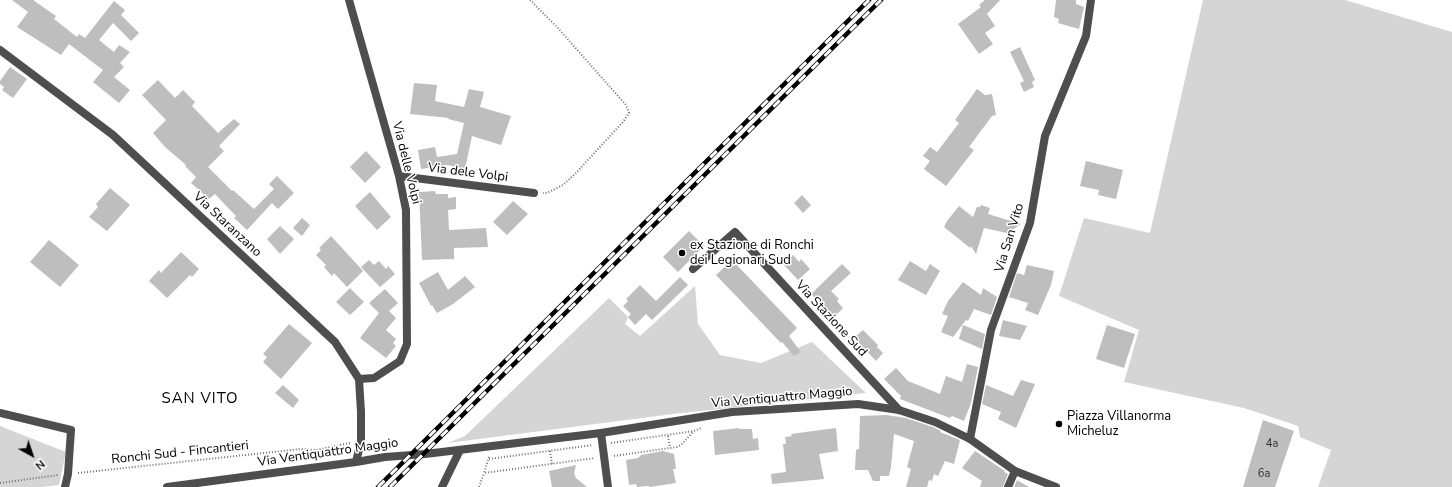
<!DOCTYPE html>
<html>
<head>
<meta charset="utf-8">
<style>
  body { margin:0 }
  #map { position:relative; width:1452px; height:487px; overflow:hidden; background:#fff; font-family:"Nunito Sans",sans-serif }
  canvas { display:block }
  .north { position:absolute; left:12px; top:435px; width:40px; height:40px; -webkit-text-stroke:3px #fff; paint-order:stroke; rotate:140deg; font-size:11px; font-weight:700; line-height:16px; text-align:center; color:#000 }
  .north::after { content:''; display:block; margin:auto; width:14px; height:18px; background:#000; clip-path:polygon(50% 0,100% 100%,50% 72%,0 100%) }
</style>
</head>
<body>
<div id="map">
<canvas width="1452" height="487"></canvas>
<div class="north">N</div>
</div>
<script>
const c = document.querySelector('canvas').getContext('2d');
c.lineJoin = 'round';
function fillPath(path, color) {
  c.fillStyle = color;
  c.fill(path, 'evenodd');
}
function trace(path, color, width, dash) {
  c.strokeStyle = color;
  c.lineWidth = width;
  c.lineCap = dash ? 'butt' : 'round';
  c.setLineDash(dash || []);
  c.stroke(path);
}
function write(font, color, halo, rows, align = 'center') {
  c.font = font + ' "Nunito Sans",sans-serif';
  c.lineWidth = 3;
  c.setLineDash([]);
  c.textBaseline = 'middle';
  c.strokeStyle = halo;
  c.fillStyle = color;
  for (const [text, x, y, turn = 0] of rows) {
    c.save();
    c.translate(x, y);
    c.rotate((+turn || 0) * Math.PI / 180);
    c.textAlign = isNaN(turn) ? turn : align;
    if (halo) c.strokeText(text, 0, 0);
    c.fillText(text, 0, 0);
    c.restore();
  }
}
fillPath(new Path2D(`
  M1203,0H1345L1452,32V487H1318L1331,450L1300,437L1298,426L1244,408L1124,382L1139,330L1059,296L1084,218L1150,233Z
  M695,286L698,324L720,355L761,363L812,342L866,393L673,414L448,443L465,436L609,298L628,317L625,324L640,336Z
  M0,426L66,452L59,485L42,487H0Z`), '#d5d5d5');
fillPath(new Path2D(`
  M12,0H33L56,16L54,19L77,37L79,34L85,38L114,1L125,10L121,15L139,33L131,41L113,23L99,40L114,52L119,45L130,52L120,63L124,67L114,77L130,90L119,103L93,82L103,70L69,44L61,55L17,27L28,12Z
  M985,0H1000L987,14L995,26L985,33L993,44L979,54L958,24L981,7L979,5Z
  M1056,0H1076V4L1084,7L1079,29L1058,23L1059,19L1054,17Z
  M1020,47L1035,80L1032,82L1034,87L1024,92L1020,83L1024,81L1010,52Z
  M10,67L27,79L13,98L2,90L4,87L0,84V81Z
  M158,80L175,98L183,90L195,102L192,106L218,133L234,119L240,124L219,146L224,151L208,167L232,191L233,190L254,209L274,189L269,184L277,176L294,193L278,209L272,203L247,230L234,218L236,216L215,194L209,199L191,183L196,177L185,166L186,165L165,147L153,133L166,120L142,95Z
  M414,83L437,85L435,101L464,107L469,89L484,92L480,107L511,116L501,145L472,136L465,169L448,165L421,169L418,150L435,147L437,157L457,154L464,123L448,119L449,118L410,114Z
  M977,89L985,95L992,94L996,115L992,116L969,147L974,150L946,186L924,169L930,161L923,156L930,147L937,152L959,123L955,120Z
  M366,151L381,167L365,183L350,167Z
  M1086,161L1123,170L1116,199L1098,195L1099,190L1080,186Z
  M110,188L130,205L107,231L89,217L98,207L96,204Z
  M435,191L436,194H448V198L456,197V209L448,210L449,230L486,228L488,247L454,248V259L422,260L419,192Z
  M370,192L391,217L377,230L355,206Z
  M802,195L811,205L803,213L794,203Z
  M513,201L528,214L507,235L493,222Z
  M981,205L990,208L988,214L1021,224L1007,233L984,228L976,254L971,246L970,248L944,227L947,221L959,206L973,217L977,207H980Z
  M302,218L310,225L302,236L293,228Z
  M280,226L294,239L280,254L267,239Z
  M689,231L704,246L678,272L663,257Z
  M331,236L363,271L347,287L334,273L332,276L324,267L326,265L316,255L321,250L319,248Z
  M49,240L79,265L60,287L30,262Z
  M181,252L199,269L192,277L190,275L167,298L149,281L159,270L161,273Z
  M793,255L799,262L801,259L810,269L798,280L783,264Z
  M369,260L374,265L379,261L386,269L388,266L395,274L380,287L361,267Z
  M732,260L797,328L789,336L801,352L794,356L782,342L781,343L716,275Z
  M910,261L926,271L930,264L940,271L926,295L898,280Z
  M842,264L851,273L831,291L839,299L837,301L843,308L833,318L811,294Z
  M1027,265L1054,271L1051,285L1038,315L1025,310L1028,303L1009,297L1017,273L1024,275Z
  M438,272L448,290L465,276L475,287L453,304L437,313L432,305L431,306L419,283Z
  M680,277L688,285L652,320L646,314L635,325L628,317L631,314L623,306L628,301L626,299L640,285L656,301Z
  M963,282L981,295L983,288L997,297L991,315L974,309L968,321L966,320L953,337L941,332L948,316L942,314L948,301Z
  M350,288L364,302L350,315L336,302Z
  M385,289L398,303L389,311L396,318L386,330L396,339L393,343L396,346L386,358L360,338L379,313L369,303Z
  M1003,320L1027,326L1020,340L999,336Z
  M289,324L312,343L281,379L263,362L267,357L263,354Z
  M963,325L985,334L982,349L959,339Z
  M1107,325L1135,334L1124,368L1096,359Z
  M863,330L878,345L877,347L883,353L876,361L854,338Z
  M967,364L978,367L971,403L964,421L952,416L950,418L900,399L901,396L884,379L896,368L908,381L940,394L946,376L962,382Z
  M1021,380L1035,384L1016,428L998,419L1001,412L982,404L986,385L1013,396Z
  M283,385L299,400L293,408L275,393Z
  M886,415L906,418L933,427L941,431L940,432L960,440L954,464L945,461L938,476L934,474L932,481L929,480L927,487H906L911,469L907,467L914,441L894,434L891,467L889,476H880V481H873L868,470H855L856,450L859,449L860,416Z
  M1263,420L1294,431L1275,487H1243Z
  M739,428V429H752L753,439L758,438L759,450L715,455L713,431Z
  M836,428L838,451L819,454L824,479L772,484L771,474L786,472L783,444H786L785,437L792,436L791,434Z
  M663,451L674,454L676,469H673L676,483L650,487L648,486L637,487L636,484L629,485L626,460L638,458L641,455Z
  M975,451L1005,471L1004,472L1008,474L1003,487H980L982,481L962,468Z
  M576,465L574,473L576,478L587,487H552L549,471Z
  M1017,480L1029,487H1014Z`), '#bebebe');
trace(new Path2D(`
  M530,0L557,27L626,105L629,113L623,122L575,174L563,185L547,193H543
  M668,436L670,448
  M611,443L694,431L701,428
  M550,451L552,464
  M614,456L677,447L681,445L694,431
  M489,457L484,473L595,458
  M489,459L593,445
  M78,473L301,449L316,450L350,443
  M0,483L58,475
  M479,487L484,473`), '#707070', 2, [1, 2]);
trace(new Path2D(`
  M349,0L399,176L406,210L407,344L400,361L374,378L359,379
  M399,176L534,193
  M693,269L735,232L899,410
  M0,413L71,430L68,474L65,487
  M601,433L608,487
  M970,439L991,330L1030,223L1045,136L1086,36L1091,0
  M442,487L460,450
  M1008,487L1015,471`), '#4e4e4e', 8);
trace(new Path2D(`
  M0,50L113,135L335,342L359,379L361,412V441L356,462
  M167,487L356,462L385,457L425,454L601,433L732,412L858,404L899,410L935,422L970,439L1015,471L1056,487`), '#4e4e4e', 8);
const rail = new Path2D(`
  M378,487L869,0
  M390,487L881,0`);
trace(rail, '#000', 4.5);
trace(rail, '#fff', 3, [9]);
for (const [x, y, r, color] of [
  [682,253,4,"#000"],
  [1059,424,4,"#000"]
]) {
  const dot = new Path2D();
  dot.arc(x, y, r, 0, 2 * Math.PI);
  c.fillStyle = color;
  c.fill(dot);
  trace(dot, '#fff', 1.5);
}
write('11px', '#303030', null, [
  ["4a",1272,444],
  ["6a",1264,474]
]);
write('13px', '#000', '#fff', [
  ["Via delle Volpi",406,163,76],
  ["Via dele Volpi",468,173,7],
  ["Via Staranzano",227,225,43],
  ["Via San Vito",1010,238,-73],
  ["Via Stazione Sud",831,319,47],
  ["Via Ventiquattro Maggio",782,398,-5],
  ["Ronchi Sud - Fincantieri",180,453,-6],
  ["Via Ventiquattro Maggio",328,453,-8]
]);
write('13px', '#000', '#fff', [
  ["ex Stazione di Ronchi",690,246],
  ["dei Legionari Sud",690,261],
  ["Piazza Villanorma",1067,417],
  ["Micheluz",1067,432]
], 'left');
c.letterSpacing = '1px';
write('15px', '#000', '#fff', [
  ["SAN VITO",200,399]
]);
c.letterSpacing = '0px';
</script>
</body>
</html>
